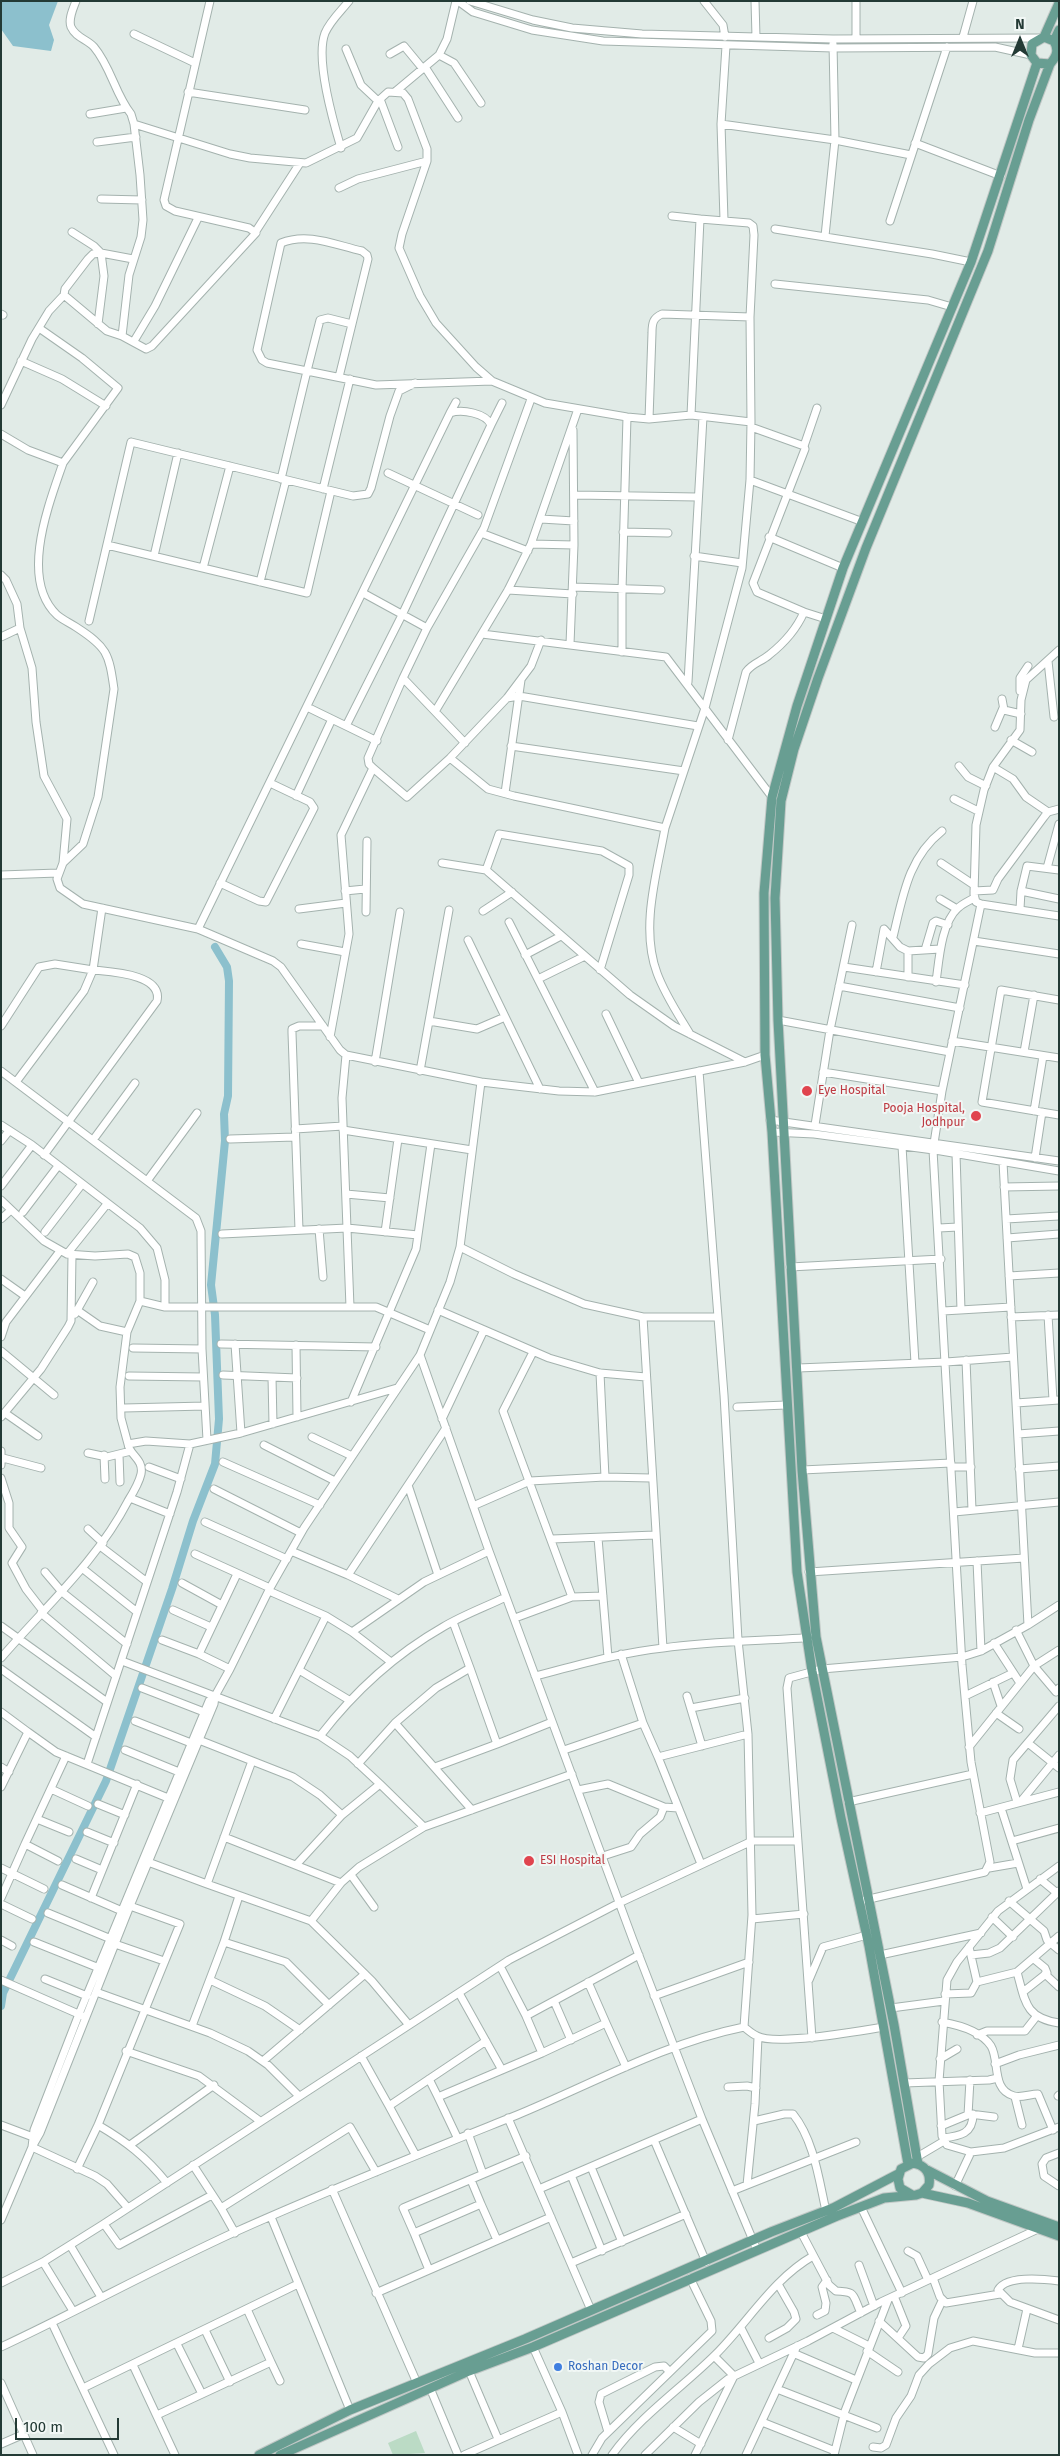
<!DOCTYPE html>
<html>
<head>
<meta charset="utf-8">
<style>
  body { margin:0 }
  #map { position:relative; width:1060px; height:2456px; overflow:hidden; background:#e1ebe7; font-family:"Fira Sans",sans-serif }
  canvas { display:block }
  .frame { position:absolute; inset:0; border:2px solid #233a35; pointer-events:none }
  .north { position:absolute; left:995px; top:15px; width:50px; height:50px; -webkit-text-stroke:4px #f1f7f5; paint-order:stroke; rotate:0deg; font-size:14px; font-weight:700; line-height:20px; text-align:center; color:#233a35 }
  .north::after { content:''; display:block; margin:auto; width:18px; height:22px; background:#233a35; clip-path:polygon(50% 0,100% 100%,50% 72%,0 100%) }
  .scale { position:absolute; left:15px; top:2418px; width:104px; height:22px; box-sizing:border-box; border:2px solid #233a35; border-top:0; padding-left:6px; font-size:15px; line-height:18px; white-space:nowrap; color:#233a35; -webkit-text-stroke:4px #f1f7f5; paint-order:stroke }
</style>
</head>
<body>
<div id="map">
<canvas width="1060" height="2456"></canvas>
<div class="frame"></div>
<div class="north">N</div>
<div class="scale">100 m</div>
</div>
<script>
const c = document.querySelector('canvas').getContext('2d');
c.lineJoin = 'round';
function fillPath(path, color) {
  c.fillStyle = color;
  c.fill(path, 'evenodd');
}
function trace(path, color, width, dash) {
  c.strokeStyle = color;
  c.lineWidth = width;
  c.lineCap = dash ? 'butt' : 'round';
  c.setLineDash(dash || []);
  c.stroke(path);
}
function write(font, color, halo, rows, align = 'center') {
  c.font = font + ' "Fira Sans",sans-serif';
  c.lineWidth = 4;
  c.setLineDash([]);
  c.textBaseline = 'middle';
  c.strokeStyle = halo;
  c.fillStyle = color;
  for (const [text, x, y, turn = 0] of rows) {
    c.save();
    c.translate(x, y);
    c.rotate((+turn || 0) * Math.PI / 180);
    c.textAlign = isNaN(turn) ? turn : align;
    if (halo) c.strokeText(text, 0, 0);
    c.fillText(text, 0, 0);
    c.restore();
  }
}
fillPath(new Path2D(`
  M416,2431L425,2453L393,2455L388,2443Z`), '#bbdbc5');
fillPath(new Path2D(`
  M1,1H58L49,25L54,40L51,51L13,46L1,29Z`), '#8cc0cd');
trace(new Path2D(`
  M1,2006L3,1993L106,1781L172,1589L193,1521L215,1464L219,1419L215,1315L211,1285L225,1141L224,1114L228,1096L229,981L227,967L215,947`), '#8cc0cd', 8);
const minor = new Path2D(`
  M76,1C73,9 68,19 71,27C76,38 87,39 94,47C111,67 115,94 131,114L134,124
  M458,1L473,12L532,30L603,41L833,48L995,47L1031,55
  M470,1L533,20L572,28L642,34L833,39L1039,38
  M704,1L723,25L725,37
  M755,1L756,37
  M134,34L195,63
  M963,37L973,1
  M856,38V1
  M726,46L721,124L835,140L833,44
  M346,49L361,85L378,101
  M390,54L404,46L423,69
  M439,55L454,63L481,103
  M425,67L458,118
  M396,91L439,55L447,39L456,1
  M188,92L305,110
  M380,99L398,147
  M90,114L126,108
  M721,124L724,220
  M97,142L136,137
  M915,143L1001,176
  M341,148C333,121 315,59 325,33C330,21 341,11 349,1
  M339,188L358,179L427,161L402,234L399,248L420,296L436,323L476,367L492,381L545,403L627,417L649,419L691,415L751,422L750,480L742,568L705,708L665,828L514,796L488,789L450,758
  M101,199L142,200
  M672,216L700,219
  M890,221L947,47
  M775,229L932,254L971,262
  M256,231L300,163
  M825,236L835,140L911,155
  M775,284L928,300L952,307
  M64,295L107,331L122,336L146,349L152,346L256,233L249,228L175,211L166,206L164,200L210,1
  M1,314L3,315
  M98,324L104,276L101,253L133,259
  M352,324L328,318L320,320L307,371L376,385L492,381
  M39,328L82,358L118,388L63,463
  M122,336L129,275L141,237L143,220L140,175L134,124L230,154L250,158L306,163L357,138L378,101L388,92L403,93L408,99L427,149V161
  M134,341L155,306L198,218
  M21,361L62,379L106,406
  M1,405L32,339L49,311L64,295L65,289L88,259L93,254L101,253L94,246L72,232
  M450,413L456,402
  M691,415L700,219L749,223L753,226L754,235L750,317L751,422
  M649,419L652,333C652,323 653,318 662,314L750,317
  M491,425L502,403
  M1,434L28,450L63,463C49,504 19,579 57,615C63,620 70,623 76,627C107,647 109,653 114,689L98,797L83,844L63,863
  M804,446L817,408
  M388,473L478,515
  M281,479L307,371L267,363L262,360L257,350L281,243C308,232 335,245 362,251L367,255L368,259L339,377
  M750,480L863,522
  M323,489L350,379
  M575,495L697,497
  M541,519L574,521
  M623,532L668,533
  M481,533L528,551
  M769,537L843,568
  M531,544L574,545
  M107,545L307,593L331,491
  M154,556L178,453
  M694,556L742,563
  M203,568L230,466
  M1,575L6,580L17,604L20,628L32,668L36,722L44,776L67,819L63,863L57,879L60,888L83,904L198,929L273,961L281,967L340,1050L346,1055L481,1082
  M260,582L286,480
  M573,587L661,590
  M508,590L573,594
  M363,593L427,628L403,678L465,743
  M804,612L826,619
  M89,621L131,442L353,496L368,494L371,488L390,416L399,391L415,383
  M427,628L484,528L531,399
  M482,634L666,657L772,797
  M1,637L20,628
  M570,644L574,545L573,430
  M1059,650L1026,680L1021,700L1020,730L993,767L984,790L976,825L974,894L976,902L981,904L1059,916
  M622,652V590L627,417
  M1048,661L1054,717
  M688,682L703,417
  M1020,691V678L1028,666
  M507,698L519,696L698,726
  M1002,699L1004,710L1021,714
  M307,707L377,741
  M436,710L508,590L531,544L578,409
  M995,727L1003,708
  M728,740L746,672C752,663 761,662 769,655C783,644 797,628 804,612L757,592L753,583L805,449L804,446L751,427
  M1011,740L1032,752
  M511,746L684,771
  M959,766L968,777L986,786
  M993,767L1013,779L1026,797L1048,812
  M373,768L369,764L368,758L403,678
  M505,793L521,680
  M296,796L332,719
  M954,799L978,811
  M665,828C657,873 640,928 657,973C665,995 678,1014 690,1034
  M442,863L486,870
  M941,863L974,885
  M1047,868L1059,824
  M1,875L58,873
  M220,883L259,901L266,902L312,812L314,808L310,802L270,783
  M345,891L365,889
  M974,891L993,890L998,879L1044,817L1048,812L1059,809
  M1021,891L1027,866L1059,870
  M940,899L957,909
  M299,909L346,903
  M1020,909L1021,891L1059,899
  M483,911L512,892
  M366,912L367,841
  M509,922L595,1092
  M198,929L450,413C462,409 486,413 491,425L402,615L346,726
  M893,937C903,896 908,858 942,831
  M468,940L540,1089
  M974,941L1059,954
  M301,944L345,952
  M925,950L933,923L936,921L948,925
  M525,955L561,936
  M844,967L965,985
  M600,970L629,875V866L602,851L499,834L486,870L630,995L674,1026L745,1062
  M876,972L884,929L900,947L908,951L940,949
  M908,977V951
  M538,979L585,956
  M936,982C939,961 941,923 958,908C962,904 969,901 974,898
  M839,986L960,1008
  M1059,1000L1001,990L982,1102L1059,1115
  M606,1014L639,1083
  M778,1020L950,1052
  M429,1021L477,1029L505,1017
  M1,1026L39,967L55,964L93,970L84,991L16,1082
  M330,1037L349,934L341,835L373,768L407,797L450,758L507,698L531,666L541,640
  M952,1041L1059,1058
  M1024,1052L1034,995
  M346,1055L342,1098L350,1307
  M375,1062L400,912
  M1,1071L196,1218L201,1231L202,1349
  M420,1071L449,910
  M823,1072L942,1091
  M1034,1111L1043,1056
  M770,1120L1059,1161
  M1,1125L32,1145L140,1228L157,1248L165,1280V1307H376L430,1330
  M815,1125L830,1030L852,925
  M295,1129L343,1126
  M343,1130L472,1150
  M772,1132L814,1134L941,1151L1059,1171
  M230,1139L295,1137
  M93,1140L135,1083
  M1,1141L9,1131
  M902,1146L915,1363
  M956,1154L961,1310
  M44,1155L157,1001C163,974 111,972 93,970L102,908
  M1035,1158L1042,1112
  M147,1181L197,1113
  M1,1186L32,1145
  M1004,1187L1059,1186
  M346,1194L390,1198
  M1,1200L44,1241L67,1254L95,1256L128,1254L135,1257L140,1273V1301L127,1332L120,1387L121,1418L128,1444
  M23,1212L58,1166
  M1,1219L11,1210
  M1006,1219L1059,1216
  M939,1228L958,1227
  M319,1229L323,1277
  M299,1230L292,1033V1029L299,1026H323
  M45,1232L82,1184
  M385,1232L398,1139
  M222,1234L347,1228L418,1235
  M1007,1238L1059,1234
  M460,1247L514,1274L584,1304L643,1317
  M67,1254L107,1204
  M790,1267L941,1259
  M1009,1276L1059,1273
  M1,1279L25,1296
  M140,1301L165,1307
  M77,1310L100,1326L127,1332
  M438,1310L549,1358L600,1373L646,1377
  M943,1311L1011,1307
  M75,1314L93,1282
  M1048,1315L1053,1400
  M1011,1317L1059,1315
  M1,1337L6,1322L60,1251
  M221,1344L376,1347
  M235,1344L241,1433
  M296,1345L297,1417
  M133,1348L202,1349L207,1440
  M1,1351L54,1395
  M966,1360L972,1510
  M798,1368L946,1362L1013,1357
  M223,1375L297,1378
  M129,1376L203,1377
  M272,1377L273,1424
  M351,1402L416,1249L431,1144
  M1016,1403L1059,1400
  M737,1407L786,1405
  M124,1408L205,1406
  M5,1413L38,1436
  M1,1417L41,1369L68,1327L71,1321L72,1255
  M442,1419L484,1330
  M1018,1434L1059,1431
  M312,1437L352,1456
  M264,1445L335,1481
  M1,1451V1465
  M88,1453L107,1457L131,1451
  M104,1455L105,1479
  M119,1455L120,1482
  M3,1458L41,1468
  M223,1462L320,1505
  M149,1467L181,1479
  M952,1467H971
  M1019,1469L1059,1466
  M802,1470L951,1463
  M605,1477L651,1478
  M1,1478L9,1503V1528L22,1547L12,1563L26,1589L43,1611
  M214,1489L301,1533
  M130,1498L170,1514
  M473,1506L530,1481L605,1477L600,1373
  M954,1512L1059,1502
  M205,1522L287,1559
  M88,1529L103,1543
  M598,1538L608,1657
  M552,1539L655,1535
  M100,1546L147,1582
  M291,1551L348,1575L408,1485
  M195,1554L270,1588
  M977,1561L981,1651
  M82,1568L137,1612
  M45,1572L62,1592L127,1644
  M809,1572L1024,1558
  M348,1575L398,1599
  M438,1575L408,1485L446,1428
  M182,1583L222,1605
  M269,1591L326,1616L352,1632L391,1662
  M572,1597L603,1596
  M173,1610L211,1627
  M41,1613L116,1676
  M515,1618L572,1597L503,1411L533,1352
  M453,1622L470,1668L436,1688L395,1723L472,1810
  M1028,1625L1059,1605
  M1,1626L107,1702
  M352,1632L424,1582L489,1551
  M162,1640L199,1654L230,1669
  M994,1643L1020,1683
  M663,1648L643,1317H717
  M1059,1650L1034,1666L1056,1692L1059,1688
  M199,1654L237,1574
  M1,1658C45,1607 97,1561 128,1501C133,1493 139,1483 141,1474C144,1459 129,1455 128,1444L146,1441L190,1444L241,1433L397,1388
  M122,1661L320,1736C354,1692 394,1655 443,1627C463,1615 485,1607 506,1597
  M470,1668L497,1744L552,1722
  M1,1669L96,1737
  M299,1670L349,1700
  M535,1676C578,1665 619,1653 663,1648C714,1641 765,1641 816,1637
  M993,1682L1001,1706
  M142,1688L204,1712
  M687,1696L702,1746
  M965,1696L1013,1673
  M691,1708L745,1698
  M1,1712L28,1732L1,1787
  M996,1713L1019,1729
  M274,1719L326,1616
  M135,1721L191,1743
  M643,1723L658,1757L748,1734
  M28,1732L56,1752L168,1798
  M199,1740L293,1777L320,1795L342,1815L380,1784L350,1756L320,1736
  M1028,1743L1059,1768
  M969,1747L1034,1666L1016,1630
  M125,1750L179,1772
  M564,1750L643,1723L621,1654
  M658,1757L701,1864
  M252,1761L207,1884L311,1921L372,1981L409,2025
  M87,1764L177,1492L190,1444
  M358,1764L395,1723
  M1,1767L9,1772
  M435,1767L497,1744
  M380,1784L424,1827L572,1774
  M51,1789L88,1806
  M578,1790L608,1784L664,1807L678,1808
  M1022,1800L1059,1755
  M848,1802L973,1774
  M1017,1802L1010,1779L1013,1760L1059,1706
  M98,1804L125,1815
  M1001,1808L1027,1889
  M980,1813L1059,1792
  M37,1819L69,1832
  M87,1832L114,1843
  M224,1837L341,1883
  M1012,1841L1059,1828
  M25,1844L66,1756
  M603,1856L631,1847L640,1834L660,1817L664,1807
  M76,1859L102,1870
  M148,1862L207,1884
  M296,1865L342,1815
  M1,1868L44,1889
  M989,1868L1018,1863
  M351,1875L374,1907
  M1040,1879L1057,1893
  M62,1885L122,1911
  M239,1896L224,1942L286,1962L329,2005
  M1,1898L25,1844L58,1861
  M91,1898L137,1784
  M865,1900L985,1872L990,1862L971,1762L962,1665L933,1150L942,1091L981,904
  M1009,1901L1044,1931L1047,1940L1059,1950
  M1,1904L32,1919
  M48,1913L111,1939
  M992,1917L1013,1937
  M752,1919L804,1914
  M311,1921L341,1883L359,1867L424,1827
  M1,1940L12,1946
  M34,1942L99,1968
  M115,1944L164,1961
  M969,1947L977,1982L1017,1972L1059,1936
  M880,1955L981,1933
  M971,1955L989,1953L1000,1948L1059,1891
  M500,1966L526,2016
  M1017,1972C1025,2001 1025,2018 1059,2023
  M1045,1974L1059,1987
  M45,1979L87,1996
  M1,1980L83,2016
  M210,1980L265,2006L300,2030
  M809,1980L823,1947L867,1935
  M588,1982L606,2023
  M96,1992L210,2033L248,2051L268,2065L299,2096
  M1023,1992L1047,1973L1045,1968L1034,1959
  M459,1993L502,2070
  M945,1994L971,1993L977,1982
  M654,1996L749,1962
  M554,2001L571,2040
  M891,2008L944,2001
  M942,2022C959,2025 981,2031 991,2046C1000,2061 991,2090 1014,2096C1022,2098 1030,2094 1038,2094L1053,2130
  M192,2026L224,1942
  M744,2027C748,2030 752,2034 757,2036C776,2046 860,2031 884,2027
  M977,2035L987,2031H1025L1036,2017
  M812,2038L787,1688L789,1678L822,1669L962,1657L981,1651L1028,1625L1003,1162
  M126,2051L199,2076L260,2121
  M542,2053L606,2023L626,2067
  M361,2056L389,2106
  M940,2059L957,2049
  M263,2061L365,1974
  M995,2064L1019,2055L1059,2045
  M429,2079L438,2097
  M904,2083L989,2080L998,2078
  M728,2087L747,2086L756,2088
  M1058,2096L1059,2095
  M1015,2097L1022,2125
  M968,2115L970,2080
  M508,2118L591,2310
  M754,2121L784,2114H793C814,2140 819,2180 826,2211
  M1,2125L33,2137
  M98,2125C127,2142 145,2156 167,2183
  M941,2126L970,2114L994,2117
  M468,2133L483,2174
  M457,2137L438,2097L542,2053L526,2016L639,1955
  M943,2138C960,2136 973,2134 973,2114
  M654,2140L706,2262
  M130,2145L214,2085
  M32,2147L34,2130L79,2014L209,1701L215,1696L230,1669L270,1588L304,1528L420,1355
  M32,2147L95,2176L107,2184L128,2208
  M971,2152L947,2145L942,2136L939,2081L947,1980L957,1962L998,1911L1059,1866
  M1059,2153L1046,2158L1042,2164L1044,2176L1059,2186
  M415,2154L389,2106L486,2041
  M917,2157L944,2141
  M193,2165L221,2208
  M591,2167L622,2242
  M77,2169L98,2125L180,1924L130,1906
  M571,2175L602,2251
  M471,2180L481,2204
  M747,2185L856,2142
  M955,2186L971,2152L1004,2148L1059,2127
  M332,2189L417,2383
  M539,2189L702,2119
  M732,2191L747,2185L755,2104L758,2037
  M861,2207L902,2293
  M271,2217L350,2410
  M1,2220L32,2147L40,2133L130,1906L214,1704L215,1696
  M104,2224L119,2245L212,2195
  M801,2232L829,2285L836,2291C857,2292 852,2294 861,2313
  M235,2233L221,2208L350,2127L376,2172
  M414,2233L403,2208L526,2156
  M70,2245L101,2297
  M757,2250L702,2119L633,1940L489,1551L420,1355L450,1282L460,1247L481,1082L559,1091L595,1092L745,1062L765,1055
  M908,2251L917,2256L928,2280
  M43,2262L73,2311
  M571,2263L686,2214
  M859,2265L874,2306
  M429,2270L414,2233L481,2204L497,2240
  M933,2278L940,2297L946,2303L1000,2294
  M1059,2281C1044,2279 1006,2275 998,2290L1010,2302L1059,2320
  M1,2283L43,2262L102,2225L509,1960L619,1903L752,1841H798
  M376,2293L551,2217
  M894,2296L906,2326L898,2338
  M817,2315L825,2311L826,2303L822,2287L827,2280
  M879,2321L918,2357L924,2358L928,2354L934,2318L942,2301
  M52,2323L114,2455
  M741,2328L759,2363
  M833,2328L869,2346
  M205,2330L230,2382
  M769,2338L787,2328L796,2319L794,2312L778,2284
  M177,2344L202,2394
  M1,2347C80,2310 156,2268 235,2232C328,2190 422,2153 517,2115C592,2084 665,2043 744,2027L752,1915L748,1734L738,1640L724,1395L699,1071
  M533,2347L562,2412
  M1018,2349L1027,2309
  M867,2351L898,2372
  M793,2353L856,2380
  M271,2362L280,2381
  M133,2365L175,2455
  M469,2371L498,2439
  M1,2383L33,2455
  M83,2388L298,2284
  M430,2388L458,2455
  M777,2389L877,2428
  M157,2415L271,2362L247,2309
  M762,2422L835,2451
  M673,2427L701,2444
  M608,2432L599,2402L601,2394L655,2367L664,2366L669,2371
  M1,2444L24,2434
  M873,2447L881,2448L886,2445L896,2418L911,2396L919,2375L929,2364L950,2348L973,2341L1035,2353H1059
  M464,2455L562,2412L578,2455
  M592,2455L602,2438L712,2331L711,2321L690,2278
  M612,2455C641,2415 682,2388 716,2354C749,2321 773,2279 813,2256
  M645,2455L699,2402L728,2379L808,2341L881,2302L1038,2229
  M695,2455L734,2376L714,2356
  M746,2455L797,2346
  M834,2455L845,2411L888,2300`);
const major = new Path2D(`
  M1044,37L1059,3
  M1054,41L1044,37L1032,44L1031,55L1037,63L1050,64C1057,56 1059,50 1054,41L1059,30
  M908,2164L869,1946L841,1818L812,1671L797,1572L772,1132L765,1055L764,893L772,797L797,706L843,568L971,262L1037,63
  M918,2164L894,2025L816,1637L802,1470L778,1020L775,898L781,801L794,749L818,678L866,548L988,251L1029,120L1050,64
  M927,2170L987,2201L1059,2227
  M922,2193L968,2203L1059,2236
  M259,2455L350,2410L525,2339L771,2232L833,2208L898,2174
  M280,2455L469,2371L533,2347L837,2216L884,2198L916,2195L922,2193L929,2185C931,2173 925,2165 913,2163L901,2169L898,2179L900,2188L912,2195`);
trace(minor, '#a4b2ae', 9);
trace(major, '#c1c8c6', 11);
trace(minor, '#fff', 7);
trace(major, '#689e92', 9);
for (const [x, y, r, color] of [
  [807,1091,6,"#e0444e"],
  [976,1116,6,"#e0444e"],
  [529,1861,6,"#e0444e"],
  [558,2367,5,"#3f7fe0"]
]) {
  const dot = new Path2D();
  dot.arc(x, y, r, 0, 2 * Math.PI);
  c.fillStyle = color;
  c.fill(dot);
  trace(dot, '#f1f7f5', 2);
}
write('12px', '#be3a42', '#f1f7f5', [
  ["Eye Hospital",818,1091],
  ["Pooja Hospital,",965,1109,"right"],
  ["Jodhpur",965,1123,"right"],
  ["ESI Hospital",540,1861]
], 'left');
write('12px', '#366cbe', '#f1f7f5', [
  ["Roshan Decor",568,2367]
], 'left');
</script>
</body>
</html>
